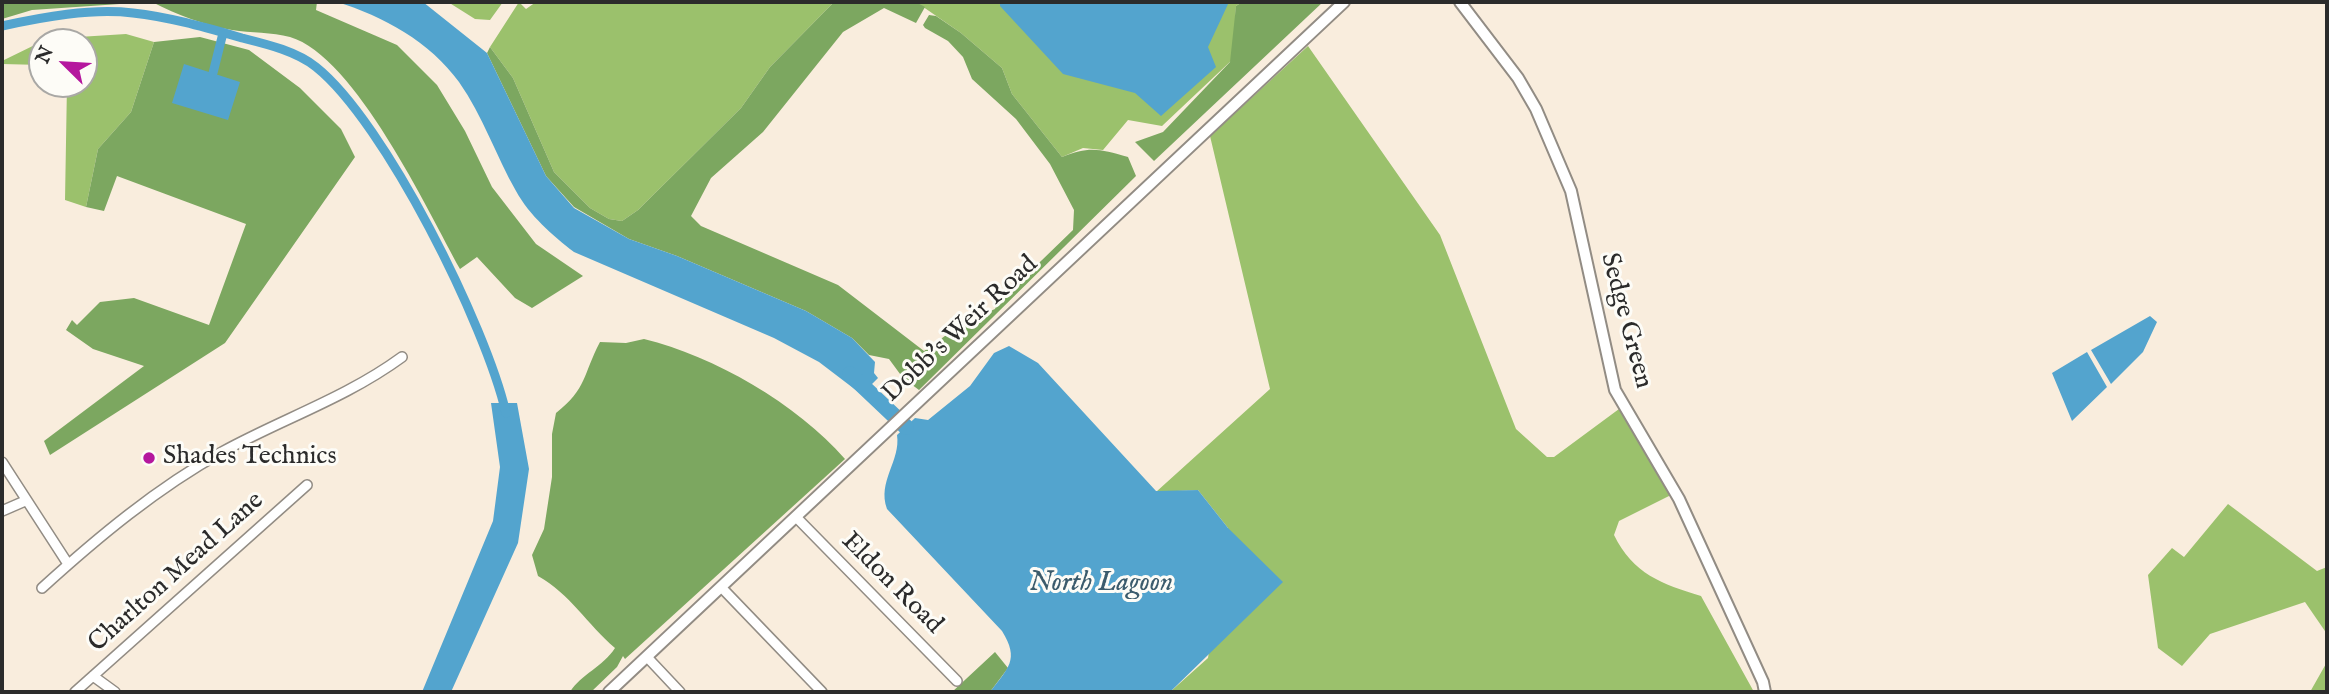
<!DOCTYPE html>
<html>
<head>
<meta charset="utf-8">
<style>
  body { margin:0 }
  #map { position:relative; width:2329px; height:694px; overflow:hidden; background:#f9eddd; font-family:"IM FELL English",serif }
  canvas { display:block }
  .frame { position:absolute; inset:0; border:4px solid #2b2b2b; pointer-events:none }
  .north { position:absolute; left:28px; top:28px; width:70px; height:70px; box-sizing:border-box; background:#fdfcf7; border:2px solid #a9a8a5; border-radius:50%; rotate:294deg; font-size:19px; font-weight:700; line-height:28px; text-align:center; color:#2b2b2b }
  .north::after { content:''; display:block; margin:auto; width:24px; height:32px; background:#b5179e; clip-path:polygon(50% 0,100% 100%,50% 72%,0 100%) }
</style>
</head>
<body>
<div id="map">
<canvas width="2329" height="694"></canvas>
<div class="frame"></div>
<div class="north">N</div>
</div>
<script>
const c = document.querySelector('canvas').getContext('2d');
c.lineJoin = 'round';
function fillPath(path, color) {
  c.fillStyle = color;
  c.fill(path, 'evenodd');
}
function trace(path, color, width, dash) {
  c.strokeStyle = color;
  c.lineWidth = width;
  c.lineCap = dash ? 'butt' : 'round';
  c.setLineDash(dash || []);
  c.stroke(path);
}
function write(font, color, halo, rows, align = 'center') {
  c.font = font + ' "IM FELL English",serif';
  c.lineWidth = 6;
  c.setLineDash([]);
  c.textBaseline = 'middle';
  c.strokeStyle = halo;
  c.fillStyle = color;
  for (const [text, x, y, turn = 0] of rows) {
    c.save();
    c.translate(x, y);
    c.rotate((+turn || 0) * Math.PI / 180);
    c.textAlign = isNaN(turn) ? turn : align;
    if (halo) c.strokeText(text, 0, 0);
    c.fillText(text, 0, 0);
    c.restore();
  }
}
fillPath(new Path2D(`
  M448,2H503L490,20L475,19Z
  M519,2L526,9L536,2H834L770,67L741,108L638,210L622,221L609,219L590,208L554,172L513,78L490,47Z
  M916,2H1242L1236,6L1233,59L1162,126L1128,120L1103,150L1083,148L1062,157L1012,94L1002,68L961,33Z
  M126,34L154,42L131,112L98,149L86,207L65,200L67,84H84V42H42V65L2,64V61L47,39Z
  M1308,46L1440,235L1516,429L1547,457H1554L1619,409L1671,495L1619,521L1614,535C1633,574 1662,584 1701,596L1754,692H1170L1208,658L1228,528L1198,490L1156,492L1270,389L1210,136Z
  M2228,504L2317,571L2327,567V634L2305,602L2210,634L2182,666L2158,648L2148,575L2172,548L2184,557Z
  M2327,662V692H2310Z`), '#9bc16c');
fillPath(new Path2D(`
  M2,2H149L32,10L2,19Z
  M152,2H317L316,10L397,45L437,85L465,131L492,187L536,244L583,276L532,308L515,298L477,257L460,269C428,211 355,56 290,37C272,32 251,33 232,30C203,25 178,15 152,2Z
  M834,2H916L925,7L916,23L884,8L843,32L763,132L711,178L691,216L701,226L838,285L924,351L963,323L995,309L1000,296L1011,290L1073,230L1074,210L1050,164L1016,119L972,79L963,57L948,41L925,28L923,25L929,15L936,16L961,33L1002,68L1012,94L1062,157C1089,146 1100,149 1128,157L1136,176L919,390L903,378L889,359L869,355L852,338L806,311L677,256L629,239L574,207L546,176L487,53L490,47L513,78L554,172L590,208L609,219L622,221L638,210L741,108L770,67Z
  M1242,2H1323L1154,161L1135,142L1163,132L1230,62L1236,6Z
  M200,37L249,50L300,88L341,129L355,157L225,343L50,455L44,441L144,366L93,349L66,330L72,320L77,325L100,302L134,298L209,325L246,224L117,176L104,211L86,207L98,149L131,112L154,42Z
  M644,339C714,356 797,404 845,459L625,659L623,656L617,667L591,692H570C581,674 603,667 615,648C587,624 570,594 538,576L532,555L544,529L552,477V434L556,413C587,389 583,374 600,342L626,343Z
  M995,652L1008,668L990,692H952Z`), '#7ca760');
fillPath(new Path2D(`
  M337,2H423L487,53L546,176L574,208L629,239L677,256L806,311L852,338L875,362L874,373L878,378L871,385L867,384L861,394L819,362L774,338L574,252C553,236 529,215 516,191C496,156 483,116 459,82C430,42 383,16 337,2Z
  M1000,2H1229L1208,47L1216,67L1161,116L1135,93L1063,74L1000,6Z
  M184,64L240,82L228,120L172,103Z
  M2150,316L2157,322L2143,352L2111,384L2091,350Z
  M1009,346L1038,363L1156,491L1198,490L1228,528L1283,582L1170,692H990C1008,668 1020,660 1002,631L887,509C877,481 901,461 897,435L915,418L928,420L970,386L994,353Z
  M2087,352L2107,387L2072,421L2052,373Z
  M491,403H517L529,469L518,543L451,692H422L493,521L500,467Z`), '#53a4ce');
trace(new Path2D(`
  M2,26C43,17 91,8 133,13C170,17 207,28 242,38C266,44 296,51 316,67C385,122 486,326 506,413
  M213,73L223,33`), '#53a4ce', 9);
trace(new Path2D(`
  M850,374L906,427`), '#53a4ce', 16);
const minor = new Path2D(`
  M2,462L68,564
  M2,511L25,501
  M796,517L957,681
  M721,587L822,692
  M42,588C97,538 157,488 222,452C282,419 346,398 402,357
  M647,657L680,692
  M93,676L115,692
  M75,692L307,485`);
const tertiary = new Path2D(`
  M1460,2L1518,78L1536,109L1571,191L1615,390L1679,499L1763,682L1765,692
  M609,692L1344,2`);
trace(minor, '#928c84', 12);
trace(tertiary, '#928c84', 14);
trace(minor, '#fff', 9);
trace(tertiary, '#fff', 10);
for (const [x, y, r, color] of [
  [149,458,7,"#b5179e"]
]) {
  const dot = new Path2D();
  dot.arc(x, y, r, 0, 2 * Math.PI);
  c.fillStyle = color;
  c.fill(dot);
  trace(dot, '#fdfcf7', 2.5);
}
write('26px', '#2b2b2b', '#fdfcf7', [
  ["Sedge Green",1625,321,75],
  ["Dobb's Weir Road",961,330,-43],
  ["Charlton Mead Lane",177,573,-42],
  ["Eldon Road",891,584,45]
]);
write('26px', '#2b2b2b', '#fdfcf7', [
  ["Shades Technics",163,458]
], 'left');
write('italic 28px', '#3b5b6c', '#fdfcf7', [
  ["North Lagoon",1101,584]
]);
</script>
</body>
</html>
